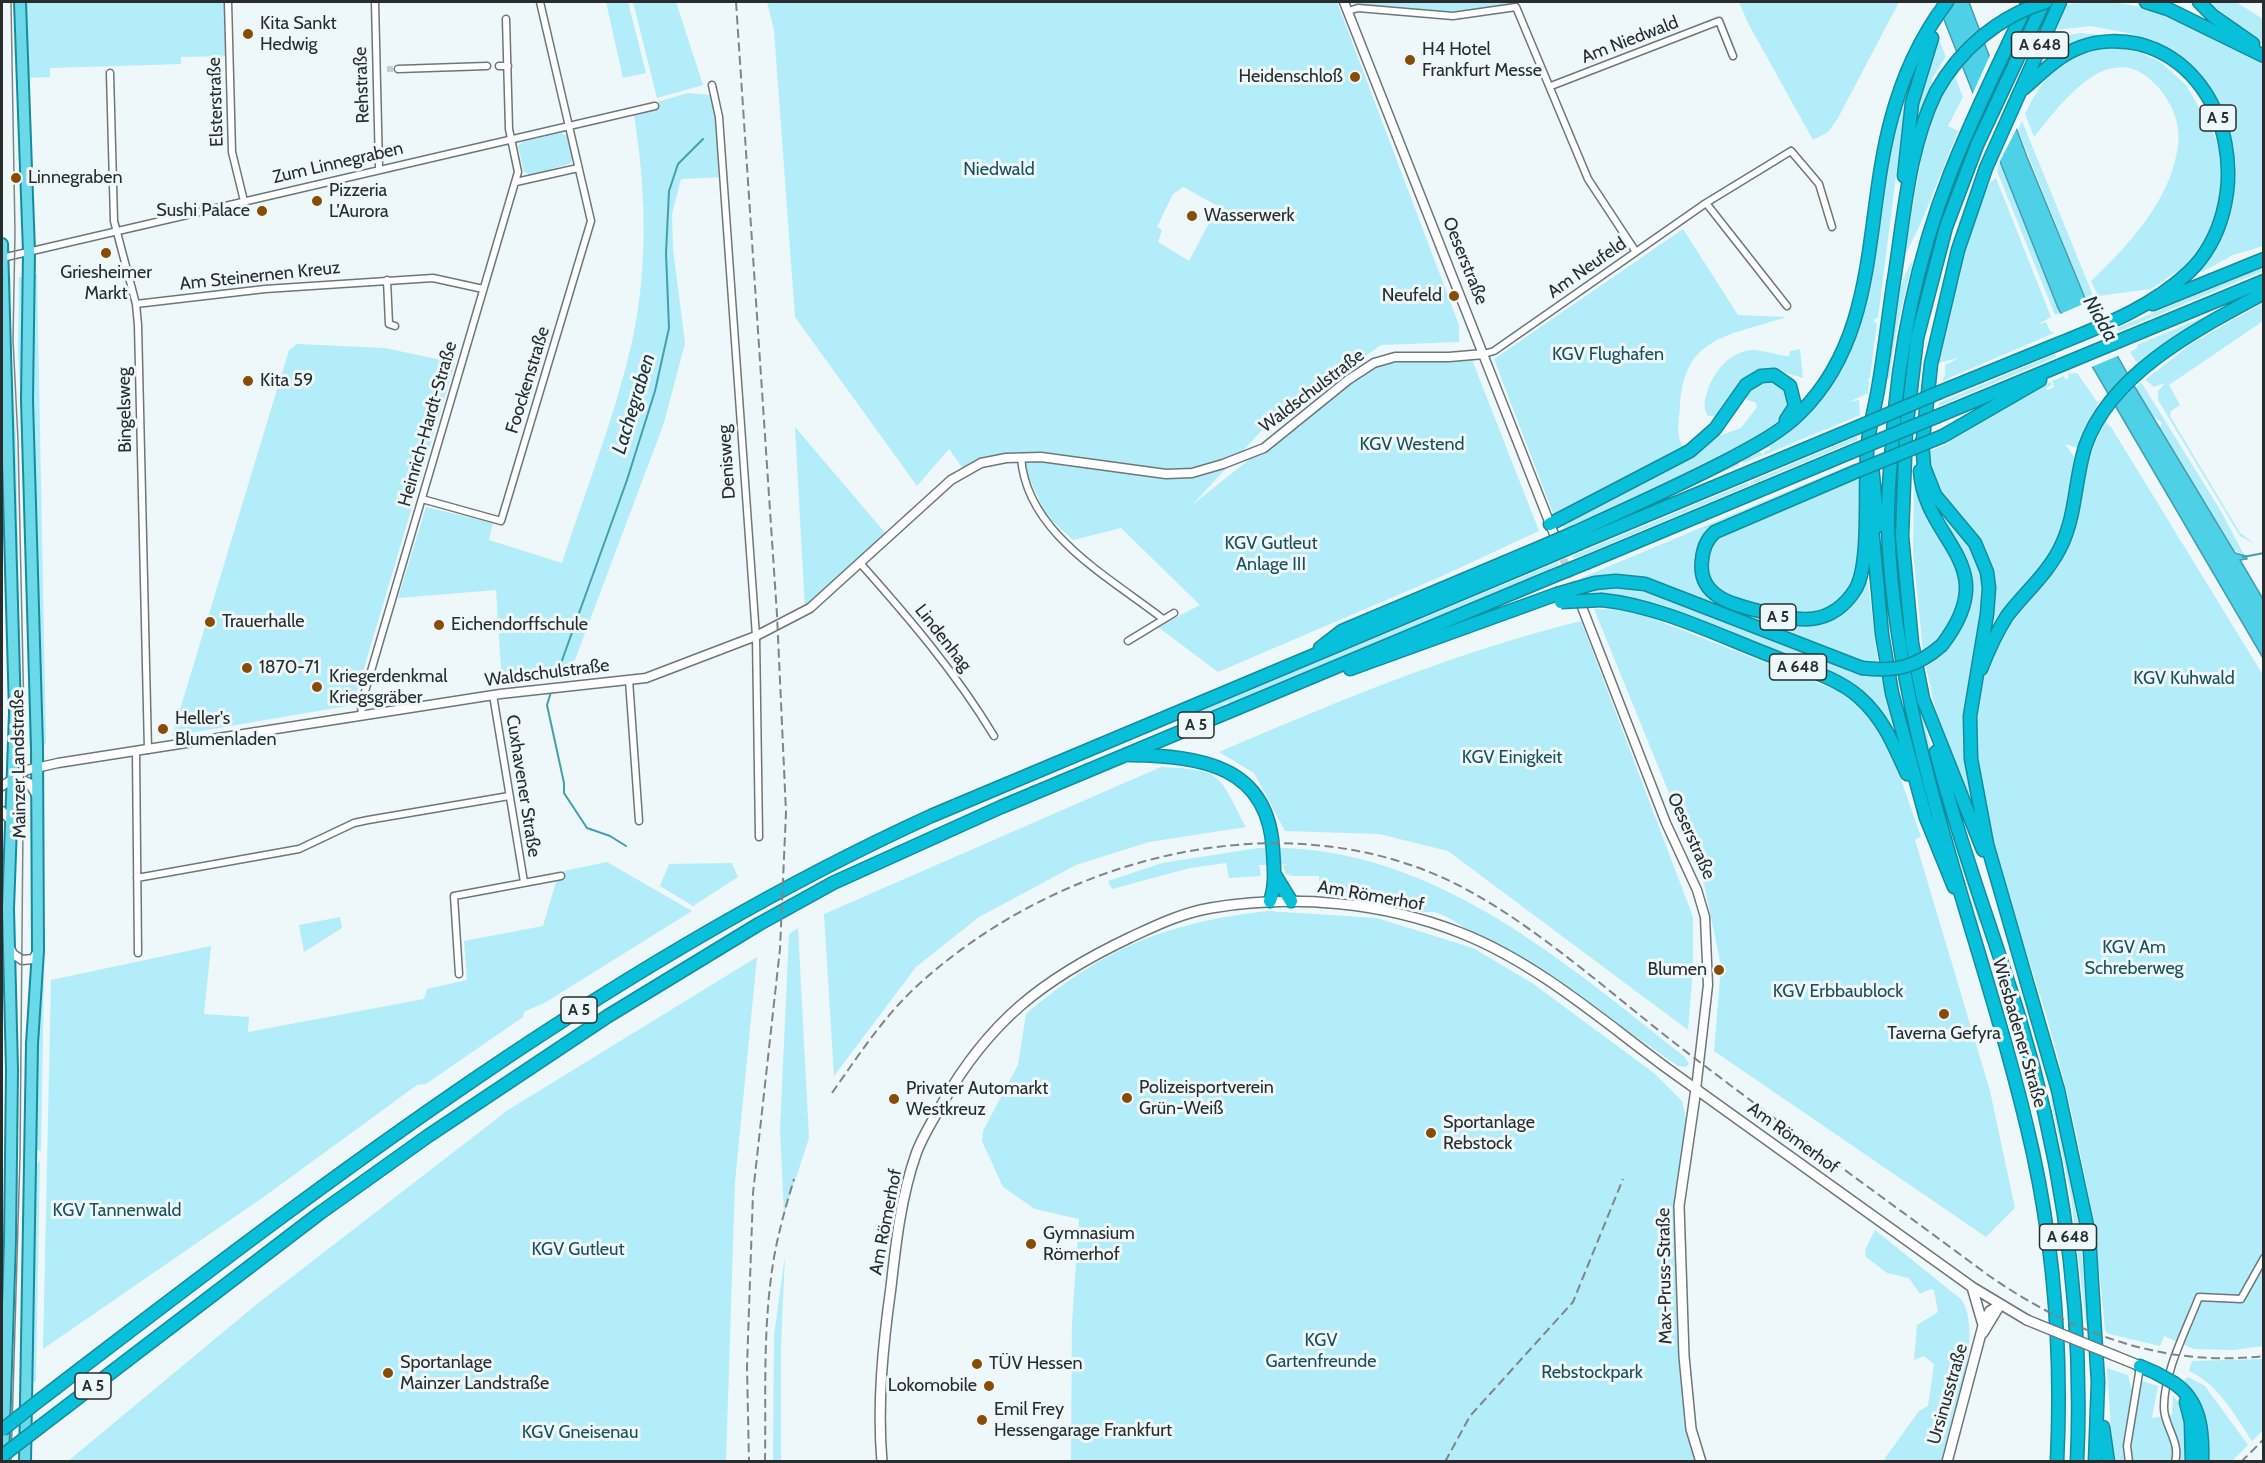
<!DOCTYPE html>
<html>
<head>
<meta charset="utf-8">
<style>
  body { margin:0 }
  #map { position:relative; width:2265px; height:1463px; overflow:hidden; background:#eef7f9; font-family:Cabin,sans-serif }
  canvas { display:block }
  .frame { position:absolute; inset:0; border:3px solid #292c2d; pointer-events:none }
</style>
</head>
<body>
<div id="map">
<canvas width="2265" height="1463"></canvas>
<div class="frame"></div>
</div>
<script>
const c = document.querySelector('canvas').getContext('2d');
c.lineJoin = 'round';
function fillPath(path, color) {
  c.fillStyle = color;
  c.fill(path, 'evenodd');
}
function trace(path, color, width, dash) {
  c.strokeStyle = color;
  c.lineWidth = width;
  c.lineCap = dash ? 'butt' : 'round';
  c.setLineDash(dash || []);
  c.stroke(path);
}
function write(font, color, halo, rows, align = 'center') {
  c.font = font + ' Cabin,sans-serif';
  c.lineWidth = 6;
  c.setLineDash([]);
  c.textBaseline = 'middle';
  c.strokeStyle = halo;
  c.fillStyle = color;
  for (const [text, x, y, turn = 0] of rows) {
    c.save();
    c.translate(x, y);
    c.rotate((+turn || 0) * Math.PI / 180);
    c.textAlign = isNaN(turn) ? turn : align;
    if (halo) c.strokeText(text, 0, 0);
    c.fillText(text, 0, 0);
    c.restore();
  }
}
fillPath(new Path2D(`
  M20,2H228L230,56L181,57V64L50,68V77L24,78Z
  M606,2H628L646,73L623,78Z
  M633,2H676L703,85L657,98Z
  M767,2H1526L1452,14L1337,2L1459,325V342L1381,345L1266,426L1192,505L1270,443L1299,427L1350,374L1381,359L1471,357L1539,531L1440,577L1218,672L1158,627L1200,605L1121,528L1073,540L1046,515L1020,457L966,473L949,449L917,486L795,317L774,30ZM1183,187L1218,206L1189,261L1158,242L1162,230L1157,227L1173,194Z
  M1739,2H1899L1838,118L1828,132L1813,140L1748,23Z
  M2099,2C2159,2 2211,36 2263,63V246L2233,255L2202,272L2196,270L2226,220L2232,202L2234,161L2230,143L2214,100L2159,48L2128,33L2091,26L2056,30L2067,4Z
  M2208,2H2236L2263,19V44Z
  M2080,33L2116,36L2037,70L2052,38Z
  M1938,37L1946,57L1932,78L1933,88L1908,157L1907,150L1929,55Z
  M2114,47L2140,52L2162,63L2186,85L2210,126L2224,157L2223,197L2214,227L2185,266L2151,289L2098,296L2091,281C2128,246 2171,200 2178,146C2181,124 2172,103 2158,87C2111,34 2064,100 2034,137L2025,114C2045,72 2067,52 2114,47Z
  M1955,77L1963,97L1948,126L1958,131L1921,223L1903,259L1924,144L1941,95Z
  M1904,88L1907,89L1878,318L1875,319L1874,322L1877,323L1870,377L1867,380L1869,381L1868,393L1849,402L1859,400L1860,415L1764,455V452L1771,449L1770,447L1759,451L1763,455L1743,463L1742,461L1738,462L1739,465L1666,496L1774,439L1841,364Z
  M688,93L710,95L724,136V177L681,179L672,214L673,249L685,343L664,423L570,673L502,684L496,590L398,598L426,507L493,523L489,540L562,563C585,491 614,420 631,346C649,269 646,186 633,109Z
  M2022,121L2094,298L2087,301L2018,130Z
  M561,133L567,136L573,159L569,164L530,175L524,172L518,146L522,142Z
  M1973,135L1975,139L1939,232L1927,273L1907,372L1904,376C1917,292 1940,213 1973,135Z
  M2000,162L2061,313L2055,315L1997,171Z
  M1996,178L2051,317L2037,325L2046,322L2050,331L2054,333L1942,381L1945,374V365L1959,358L1938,363L1955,280L1959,281L1960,275L1957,274C1963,251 1978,188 1996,178Z
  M1683,229L1738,315L1786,317C1732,336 1683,334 1680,407C1679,420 1675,437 1684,448L1554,516L1494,359Z
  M1913,260L1897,327L1889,379L1886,378C1891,340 1892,293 1913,260Z
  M2263,267V271L2119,331L2117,328Z
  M34,274H37L46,744H42C36,587 33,431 34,274Z
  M8,276H11L10,325L16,438L21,752L19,751L16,495Z
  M19,277H22L21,369L25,402L34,746H29L25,470L18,353Z
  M2263,303V321L2169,385L2180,405L2171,411L2170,416L2240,533L2255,544L2240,536L2158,400V391L2165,383L2154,387L2145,380L2191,344Z
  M2204,317L2146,359L2137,363L2130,352L2137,348V345Z
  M297,344L385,348L455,363L353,705L172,736L289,350Z
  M1800,349L1803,378C1748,362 1750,372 1720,416H1708C1702,406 1705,399 1708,389C1715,370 1730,352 1752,350C1764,350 1777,356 1789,356L1790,351Z
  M2055,354L2056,357L1939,406V403Z
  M2077,373L2098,403L2078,448L2065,444L2075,458L2061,528L2051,554L1988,638L1993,582L1944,503L1930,470L1928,452L1949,443V440L2022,395L2050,382L2052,385L2046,388L2047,390L2054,387L2052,381L2064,376L2065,379L2069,378L2068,374Z
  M1761,381C1779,381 1784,384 1790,402L1784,417L1752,440L1681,477L1574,527L1564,528L1561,522L1688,458L1711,439L1741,428L1757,407L1755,402L1747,400L1745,392Z
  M2141,382L2222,513L2244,555L2234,550L2230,543L2160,427L2162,423L2154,417L2135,388Z
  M2105,422L2111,427L2263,675V1346L2234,1350L2194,1349L2164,1336L2160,1346L2109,1334L2105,1331C2097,1222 2076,1119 2046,1014C2022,929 1963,794 1977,707C1982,672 1997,639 2020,612C2034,594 2052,579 2062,560C2078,532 2079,502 2086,472C2090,454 2097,438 2105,422Z
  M795,427L887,535L805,610Z
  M1858,436L1857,440L1574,559L1572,556L1747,483L1751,485L1750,482Z
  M1855,463V467L1715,527L1699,581L1768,618L1797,625L1812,624L1854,601L1864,582H1868L1878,663L1856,660L1645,580L1583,581L1581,578Z
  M1898,466C1890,629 1934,769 1983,922L1980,924C1959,856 1933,788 1919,718C1901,635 1894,553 1895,468Z
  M1914,478C1916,483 1917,490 1919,496C1922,503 1927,510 1930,516C1960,571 1982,605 1923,651L1913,551Z
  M1855,480H1862L1858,577L1843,600L1821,613L1791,616L1719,593L1705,575L1707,549L1717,536Z
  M1926,486L1973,549L1986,581L1964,735L1970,788L1982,837L1938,720L1926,667C1945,652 1966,630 1969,604C1970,591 1933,504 1926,486Z
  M1558,562V565L1539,574L1229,704L1228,702L1223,703L1224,706L1189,721L1188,716Z
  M1620,585L1648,590L1853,669L1860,675L1881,676L1893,728L1865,695L1666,609L1627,598L1589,595L1586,590Z
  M1594,609L1630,610L1836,690C1888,720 1901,783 1921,836L1915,840L1990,1091L2015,1208L1986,1237L1714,1051L1721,966L1702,874Z
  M1581,621L1693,917V968L1688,1030L1448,851L1379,834L1285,831L1254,773L1219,752C1338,701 1455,652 1581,621Z
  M1161,767C1224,770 1218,774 1246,827L1149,842L1076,865L979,917L916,967L834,1076L824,914Z
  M1258,848C1428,842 1559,958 1685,1057L1689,1064L1685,1067L1678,1066L1556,981L1447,917L1435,912H1419L1382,902L1320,893L1319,876H1292L1286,874L1283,866L1287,864L1259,865L1261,876L1229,878L1226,863L1190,868L1112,889L1108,881L1162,863Z
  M607,862L692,911L546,1002L524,1012L523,1017L426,1084L417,1085L265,1196L43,1349L51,980L211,946L204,1014L249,1017L248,1032L424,999L427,989L467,980L464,941L543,926L559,872Z
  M732,863L738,877L693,906L660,886L669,864Z
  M1267,911L1377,918L1473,948L1532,983L1654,1073L1682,1101L1687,1124L1680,1260L1679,1363L1686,1428L1696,1461H1071L1072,1323L1079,1219L1035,1209L1003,1187L982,1141L983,1131L1018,1065L1026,1014C1106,947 1165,923 1267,911Z
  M340,917L342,928L304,952L299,925Z
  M798,928L809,1138L784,1214L780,1129L789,934Z
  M757,957L735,1182L726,1461H68L257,1304L508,1110Z
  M41,974H44L41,1151L36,1150L35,1145Z
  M2054,1099L2079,1228L2089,1325L2086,1324L2071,1196L2051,1100Z
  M40,1160L36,1377V1381L30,1386L35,1167Z
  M1875,1230L1962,1300C1984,1338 1951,1419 1942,1461H1883L1919,1411L1928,1406L1934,1364L1924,1356L1914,1360L1917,1325L1938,1312L1934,1290L1931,1289L1920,1294L1909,1278L1887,1273L1866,1257L1865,1250Z
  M785,1256L781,1345V1461H773L774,1335Z
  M2263,1359V1430L2252,1441C2234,1414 2219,1385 2189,1371L2192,1361Z
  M2107,1368L2128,1375L2131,1388L2139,1390L2142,1381L2158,1386L2152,1418L2172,1415L2173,1396C2190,1413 2186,1439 2187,1461H2113Z
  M2188,1377L2205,1386L2248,1445L2232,1461H2206C2206,1426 2205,1410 2184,1380Z`), '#b2edf9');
const water = new Path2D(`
  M1937,2H1969L2027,157L2085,298L2136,389L2235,553L2246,556L2247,559L2240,560L2263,599V658L2058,308Z`);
fillPath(water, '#4ed0e7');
trace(water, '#439faf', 1.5);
fillPath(new Path2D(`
  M1991,53L2019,124L1998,165L1972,95Z
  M2090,301L2120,355L2089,368L2058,315Z`), '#eef7f9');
trace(new Path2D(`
  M2243,557L2264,553
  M556,677L627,480L655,391L669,328L666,253L669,191L678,164L703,139
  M551,692L547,705L564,783V793L587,828L610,836L626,846`), '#439faf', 2);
trace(new Path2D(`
  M387,69H398`), '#c7ced0', 6, [6, 3]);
trace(new Path2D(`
  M1559,548L1576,592`), '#c7ced0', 8, [8, 4]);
const minor = new Path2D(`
  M228,2L232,152L244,201
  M375,2L379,168
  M1348,11L1358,8L1453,16L1516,7L1588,179L1636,252
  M499,66H508
  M398,69L487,66
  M110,73L114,221L136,304L138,325L148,750
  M712,85L719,117L756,636L759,837
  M1551,86L1719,21L1733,56
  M516,182L578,168
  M1706,203L1787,306
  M2,258L655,106
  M387,280L389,324L395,326
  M136,304L265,289L433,278L483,289
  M1484,354L1494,351L1706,203L1791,151L1819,184L1832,227
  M1021,457C1026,533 1108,576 1163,619
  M422,499L501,521L591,221L540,2
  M860,563C909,618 956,673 994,736
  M1128,641L1174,613
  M629,680L639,821
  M493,695L524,882
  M362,716L361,705L518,172L509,129L506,19
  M136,752L138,953
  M137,878L299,849L354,823L368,820L509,796
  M459,974L454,896L561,876
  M2129,1462L2127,1446L2140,1367
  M2175,1462C2181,1442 2164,1426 2164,1408C2163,1374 2187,1328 2199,1297L2241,1299L2264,1258`);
const tertiary = new Path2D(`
  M1344,2L1554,534
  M1582,607L1666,823L1697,890L1705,917L1708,985L1696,1089
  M16,777L29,783L37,796
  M2,786L27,770L58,763L500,694L646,678L756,636L810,608L951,480L981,463L1006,458L1041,457L1166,474L1192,473L1223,464L1264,448L1348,380L1374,363L1395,357H1449L1484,354
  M2,811L11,821
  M9,946L13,954L22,960L33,959L38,951`);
const secondary = new Path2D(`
  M1696,1089L1679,1206L1684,1356L1691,1429L1701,1462
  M1972,1287L1983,1325
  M1983,1333L2000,1305
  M2113,1355L2140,1366
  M882,1462C877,1404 883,1344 891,1287C896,1242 901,1197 916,1154C922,1137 933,1120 942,1104C989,1021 1043,979 1129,938C1155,926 1181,913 1211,908C1293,894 1383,902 1461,933C1537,963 1603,1021 1668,1069C1769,1142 1871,1214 1972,1287L2027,1320
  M1947,1462L1984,1322L1990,1311L2000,1305`);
const primary = new Path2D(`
  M20,2L29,252L27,400L37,747L38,951L32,1044L25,1462
  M2,244L15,713L8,909L12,1070L10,1241L3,1461`);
const motorway = new Path2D(`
  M2028,2C2002,58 1973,115 1950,174C1916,261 1898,352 1892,446C1890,473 1887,501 1888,529C1896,745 1987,945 2033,1153C2055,1254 2062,1358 2057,1462
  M2146,2L2168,9L2264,56
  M2199,2L2213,16L2253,44
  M1904,176L1912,103L1932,38
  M2153,304L2264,259
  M1940,392C1979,376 2019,360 2058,344C2105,325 2152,307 2189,272C2256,207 2235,69 2139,44C2121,40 2099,40 2081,47C2057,56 2042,73 2023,89
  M1938,416L2264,281
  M1943,436L2040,380
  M1922,441L1924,467L1935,495L1975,543L1987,572L1989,588L1987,614L1970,716L1971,759L1987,844L2058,1090L2089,1235L2098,1382L2095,1462
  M1922,448L1931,364L1958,250L1986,168L2060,2
  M1872,466L1878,526
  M1920,471C1925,543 2005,563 1942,645
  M1855,472L1715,532C1707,539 1703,548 1702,560C1697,597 1734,605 1763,612C1799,622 1831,627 1855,590C1872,564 1863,478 1868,442C1870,424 1875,407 1878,389C1884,355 1888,320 1893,286C1904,220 1907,152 1936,92
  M1871,516L1882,634L1892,693L1926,818L1954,887
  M1550,524L1690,451L1715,429L1746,385L1761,376L1774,375L1790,386L1795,406L1786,420
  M1576,532C1627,509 1678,486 1728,460C1752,447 1780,433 1800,413C1880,334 1864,220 1891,120C1902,78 1921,36 1947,2
  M1580,543L1858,427
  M1588,562L1856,450
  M1595,583L1616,581L1645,584L1862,668
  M1602,600C1660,606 1717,635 1772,656C1800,668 1835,676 1859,697C1883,718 1894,745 1907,774
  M1320,648L1342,631L1539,548
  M1350,669L1557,594
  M1981,669C1988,651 1996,633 2007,616C2025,592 2049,573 2062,544C2076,514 2075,479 2085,447C2110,373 2199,328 2264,293
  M1936,752C1959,842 1992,929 2019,1017C2063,1162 2084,1311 2077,1462
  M1130,755C1200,756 1269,765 1273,851C1274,868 1276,885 1270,901
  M1983,850L1923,699L1912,643L1902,536L1906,430L1917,338L1946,227L1977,145L2044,2
  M1275,875L1291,901
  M2140,1366L2156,1373
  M2174,1383C2201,1401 2203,1432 2202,1462
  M41,1399C322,1184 607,964 931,816L1543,559
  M2186,1402L2191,1422L2192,1462
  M41,1426L320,1213L428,1136L608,1016L759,924L833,883L1001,807L1551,577
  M2103,1427L2108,1462`);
trace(minor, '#6e7678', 9);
trace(tertiary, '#6e7678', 11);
trace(secondary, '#6e7678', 12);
trace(primary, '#148c9d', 14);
trace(motorway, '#148c9d', 15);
trace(minor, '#fff', 6);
trace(tertiary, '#fff', 8);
trace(secondary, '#fff', 9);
trace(primary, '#6bd9e8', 10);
trace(motorway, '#08c0d9', 12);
trace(new Path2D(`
  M11,2L15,233L13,340L18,440L24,716L20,1156L11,1462`), '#7f8586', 1.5);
trace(new Path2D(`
  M736,2L777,615L786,812L780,949L753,1193L747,1367L749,1462
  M832,1093C858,1056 884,1016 918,985C1053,862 1266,801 1439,876C1521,912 1605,989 1676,1044C1779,1123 1884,1198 1988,1275C2070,1332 2162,1368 2264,1356
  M765,1462C766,1400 763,1339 771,1278C775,1244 784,1212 794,1179
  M1445,1462L1470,1416L1573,1302L1623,1179
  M2241,1462L2264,1439`), '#7f8586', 2, [9, 4.5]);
const secondaryBridge = new Path2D(`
  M2027,1320L2113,1355`);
const motorwayBridge = new Path2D(`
  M1936,92C1960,49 1999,16 2046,2
  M1858,427L1940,392
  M1856,450L1938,416
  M1855,472L1943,436
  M1539,548L1576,532
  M1543,559L1580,543
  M1551,577L1588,562
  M1557,594L1595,583
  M1561,602L1602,600
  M1862,668C1896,672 1917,667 1942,645
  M2156,1373L2174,1383
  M2,1430L41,1399
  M2,1456L41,1426`);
trace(secondaryBridge, '#6e7678', 12, []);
trace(motorwayBridge, '#148c9d', 15, []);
trace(secondaryBridge, '#fff', 9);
trace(motorwayBridge, '#08c0d9', 12);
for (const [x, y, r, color] of [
  [248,34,6,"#874c05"],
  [1410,60,6,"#874c05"],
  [1355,77,6,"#874c05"],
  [16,178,6,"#874c05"],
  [317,201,6,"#874c05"],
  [262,211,6,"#874c05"],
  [1192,216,6,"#874c05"],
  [106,253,6,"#874c05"],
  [1454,296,6,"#874c05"],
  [248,381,6,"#874c05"],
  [210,622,6,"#874c05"],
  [439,625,6,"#874c05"],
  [247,668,6,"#874c05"],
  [317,687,6,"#874c05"],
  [163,729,6,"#874c05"],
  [1719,970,6,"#874c05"],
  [1944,1014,6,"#874c05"],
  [1127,1098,6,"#874c05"],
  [894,1099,6,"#874c05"],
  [1431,1133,6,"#874c05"],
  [1031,1244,6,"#874c05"],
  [977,1364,6,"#874c05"],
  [388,1373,6,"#874c05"],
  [989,1386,6,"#874c05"],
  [982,1420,6,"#874c05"]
]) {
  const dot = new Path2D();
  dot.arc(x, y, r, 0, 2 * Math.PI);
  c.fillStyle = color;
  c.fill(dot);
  trace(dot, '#eef7f9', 2);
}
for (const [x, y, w] of [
  [2040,45,57],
  [2218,118,36],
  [1778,617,36],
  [1798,667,57],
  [1196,725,36],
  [579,1010,36],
  [2068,1237,57],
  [93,1386,36]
]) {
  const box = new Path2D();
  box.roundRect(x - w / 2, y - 13, w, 26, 4.5);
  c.fillStyle = '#eef7f9';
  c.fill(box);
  trace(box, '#292c2d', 1.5);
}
write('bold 16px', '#292c2d', null, [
  ["A 648",2040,45],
  ["A 5",2218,118],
  ["A 5",1778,617],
  ["A 648",1798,667],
  ["A 5",1196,725],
  ["A 5",579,1010],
  ["A 648",2068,1237],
  ["A 5",93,1386]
]);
write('18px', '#292c2d', '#eef7f9', [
  ["Kita Sankt",260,24],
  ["Hedwig",260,45],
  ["H4 Hotel",1422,50],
  ["Frankfurt Messe",1422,71],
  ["Heidenschloß",1343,77,"right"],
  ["Linnegraben",28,178],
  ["Pizzeria",329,191],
  ["L'Aurora",329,212],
  ["Sushi Palace",250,211,"right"],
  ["Wasserwerk",1204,216],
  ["Griesheimer",106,273,"center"],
  ["Markt",106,294,"center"],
  ["Neufeld",1442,296,"right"],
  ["Kita 59",260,381],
  ["Trauerhalle",222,622],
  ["Eichendorffschule",451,625],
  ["1870-71",259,668],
  ["Kriegerdenkmal",329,677],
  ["Kriegsgräber",329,698],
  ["Heller's",175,719],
  ["Blumenladen",175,740],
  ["Blumen",1707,970,"right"],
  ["Taverna Gefyra",1944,1034,"center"],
  ["Polizeisportverein",1139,1088],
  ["Grün-Weiß",1139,1109],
  ["Privater Automarkt",906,1089],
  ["Westkreuz",906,1110],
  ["Sportanlage",1443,1123],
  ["Rebstock",1443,1144],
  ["Gymnasium",1043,1234],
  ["Römerhof",1043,1255],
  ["Sportanlage",400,1363],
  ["Mainzer Landstraße",400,1384],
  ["TÜV Hessen",989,1364],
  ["Lokomobile",977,1386,"right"],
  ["Emil Frey",994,1410],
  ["Hessengarage Frankfurt",994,1431]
], 'left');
write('18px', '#292c2d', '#eef7f9', [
  ["Am Niedwald",1630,40,-21],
  ["Rehstraße",362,85,-92],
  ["Elsterstraße",216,102,-92],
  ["Zum Linnegraben",338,163,-13],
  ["Oeserstraße",1465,261,68],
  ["Am Neufeld",1587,268,-35],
  ["Am Steinernen Kreuz",260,276,-6],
  ["Foockenstraße",528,380,-73],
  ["Waldschulstraße",1312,391,-37],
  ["Bingelsweg",125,410,-91],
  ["Heinrich-Hardt-Straße",428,424,-74],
  ["Denisweg",727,462,-94],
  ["Lindenhag",943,638,52],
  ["Waldschulstraße",547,673,-7],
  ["Mainzer Landstraße",19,764,-91],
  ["Cuxhavener Straße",523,786,81],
  ["Oeserstraße",1691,836,66],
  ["Am Römerhof",1371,896,10],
  ["Wiesbadener Straße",2019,1033,74],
  ["Am Römerhof",1793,1138,36],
  ["Am Römerhof",886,1222,-79],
  ["Max-Pruss-Straße",1665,1276,-91],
  ["Ursinusstraße",1948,1394,-74]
]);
write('18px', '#19505a', '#eef7f9', [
  ["Niedwald",999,170],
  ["KGV Flughafen",1608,355],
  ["KGV Westend",1412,445],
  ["KGV Gutleut",1271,544],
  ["Anlage III",1271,565],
  ["KGV Kuhwald",2184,679],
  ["KGV Einigkeit",1512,758],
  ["KGV Am",2134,948],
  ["Schreberweg",2134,969],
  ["KGV Erbbaublock",1838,992],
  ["KGV Tannenwald",117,1211],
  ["KGV Gutleut",578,1250],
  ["KGV",1321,1341],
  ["Gartenfreunde",1321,1362],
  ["Rebstockpark",1592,1373],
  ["KGV Gneisenau",580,1433]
]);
write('italic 20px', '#1b3136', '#eef7f9', [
  ["Nidda",2100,319,60],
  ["Lachegraben",634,404,-73]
]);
</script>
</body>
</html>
